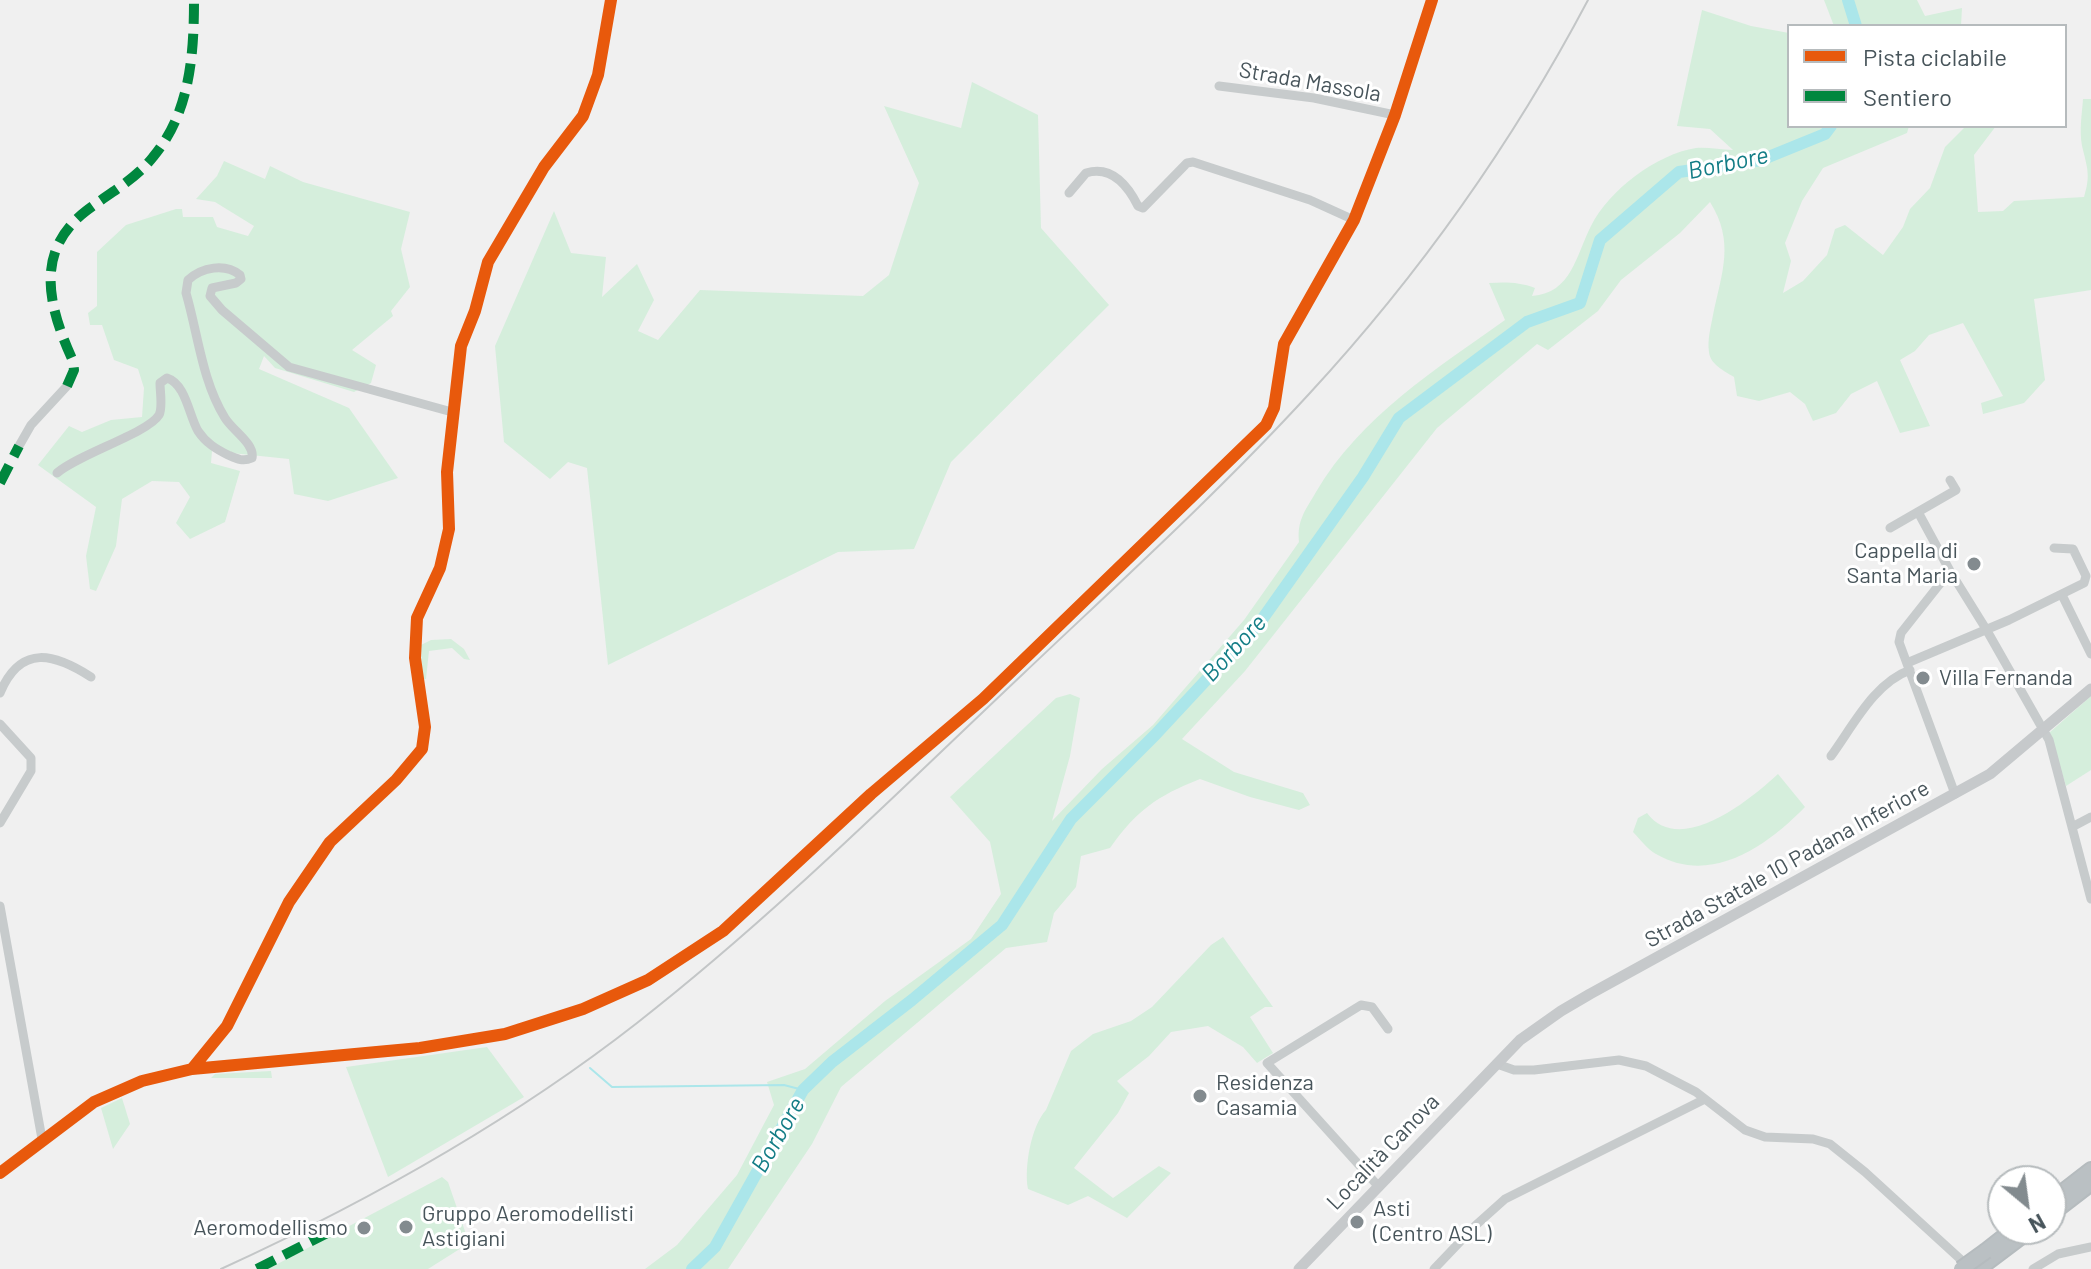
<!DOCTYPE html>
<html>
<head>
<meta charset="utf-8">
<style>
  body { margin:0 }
  #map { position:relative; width:2091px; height:1269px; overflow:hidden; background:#f0f0f0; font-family:Barlow,sans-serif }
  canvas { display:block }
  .legend { position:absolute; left:1787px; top:24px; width:280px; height:104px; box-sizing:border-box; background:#fff; border:2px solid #b6bbbd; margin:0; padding:10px 14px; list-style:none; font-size:24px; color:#48555b }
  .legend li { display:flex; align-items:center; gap:16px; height:40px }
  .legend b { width:40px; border:2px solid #b6bbbd }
  .north { position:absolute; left:1987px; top:1165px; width:80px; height:80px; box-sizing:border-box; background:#fff; border:2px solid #b6bbbd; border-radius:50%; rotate:151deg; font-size:22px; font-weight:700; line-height:32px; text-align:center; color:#48555b }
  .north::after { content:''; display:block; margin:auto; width:28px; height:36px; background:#838b8f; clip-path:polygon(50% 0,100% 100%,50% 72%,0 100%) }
</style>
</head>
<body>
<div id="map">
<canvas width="2091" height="1269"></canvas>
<ul class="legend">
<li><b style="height:10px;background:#e8590c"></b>Pista ciclabile</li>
<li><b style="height:10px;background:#00873e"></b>Sentiero</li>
</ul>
<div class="north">N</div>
</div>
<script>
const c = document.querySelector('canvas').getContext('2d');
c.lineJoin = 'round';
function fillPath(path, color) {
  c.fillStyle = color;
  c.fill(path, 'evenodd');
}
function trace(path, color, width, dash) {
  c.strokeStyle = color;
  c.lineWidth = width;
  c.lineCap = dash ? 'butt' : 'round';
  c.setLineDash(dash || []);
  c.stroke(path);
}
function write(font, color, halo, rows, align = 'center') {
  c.font = font + ' Barlow,sans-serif';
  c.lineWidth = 6;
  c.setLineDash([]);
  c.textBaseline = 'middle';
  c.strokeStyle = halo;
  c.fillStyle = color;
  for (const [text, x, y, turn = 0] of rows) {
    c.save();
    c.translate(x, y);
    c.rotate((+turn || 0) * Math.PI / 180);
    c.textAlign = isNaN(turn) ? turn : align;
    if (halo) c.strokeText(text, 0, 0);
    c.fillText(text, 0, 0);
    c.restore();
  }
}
fillPath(new Path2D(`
  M1824,0H1917L1925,16L1962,8L1961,26H1834Z
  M1702,10L1751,26L1789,33V126H1909L1907,133L1823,168L1802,201L1785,243L1791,261L1783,293L1803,281L1827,255L1835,229L1845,225L1883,255L1903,227L1910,209L1930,188L1945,147L1966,126H1996L1974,155L1978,212L2003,211L2014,201L2084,197C2091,175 2087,167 2082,146C2079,130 2082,114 2083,99H2091V290L2034,299L2045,380L2024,403L1983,414L1981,403L2003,396L1963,323L1929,335L1915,351L1900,360L1930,426L1900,433L1877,381L1851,394L1836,413L1813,421L1805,404L1790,392L1759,401L1737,396L1734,377C1724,371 1710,364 1709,352C1707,340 1711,326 1713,315C1722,272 1735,242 1710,202L1680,233L1621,280L1598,311L1548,350L1537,344L1437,428L1245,671L1182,739L1234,772L1303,793L1310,805L1299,810L1250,797L1200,779C1157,796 1137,810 1110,848L1081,856L1076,887L1054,913L1047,942L1006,948L841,1087L812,1144L728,1269H645L677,1245L737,1175L774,1105L767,1082L805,1069L885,1001L971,939L1001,894L990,842L950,797L1056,698L1070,694L1080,698L1070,756L1052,821L1102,769L1153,725L1244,620L1299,542C1297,520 1305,511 1316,492C1360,417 1436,369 1505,320L1489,283C1505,282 1520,282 1535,288L1532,296C1572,293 1576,255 1591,226C1609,190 1657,154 1696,148C1708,147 1721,150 1733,150L1710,129L1677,126Z
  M972,82L1038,115L1041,228L1109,305L951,462L914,549L838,552L608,665L587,468L568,462L550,479L504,442L495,346L554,211L571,253L606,257L602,297L637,264L654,300L638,331L658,340L700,290L863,296L889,275L919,183L884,106L961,128Z
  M224,161L265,179L270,166L303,182L410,212L401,249L410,287L391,311L393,316L352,350L376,365L371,383L354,392L275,368L264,356L259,369L349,408L398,478L328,501L294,494L289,459L212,451L211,463L240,471L225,522L190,539L176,523L190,497L179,482L152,481L122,499L116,546L96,591L90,589L86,556L96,507L38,465L69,426L82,432L111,420L142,417L144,388L138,369L114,360L102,325H90L88,313L97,306V252L126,225L176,209H182L183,217H213L217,227L248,236L254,226L215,202L196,199L217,176Z
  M451,639L464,649L470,660L464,659L452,648L429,651L426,679H422L421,645L431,640Z
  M2091,696V770L2066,786L2049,733Z
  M1778,774L1805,807C1767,846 1711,886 1656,854C1647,849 1640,839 1633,832L1638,818L1647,813C1680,857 1750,800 1778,774Z
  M1223,937L1273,1007H1265L1250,1017L1273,1053L1257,1063L1243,1047L1208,1026L1171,1032L1149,1056L1117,1081L1129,1093L1118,1113L1074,1168L1113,1198L1159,1166L1171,1173L1127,1218L1088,1196L1068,1205L1028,1189C1024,1168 1031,1126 1046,1110L1071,1051L1093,1034L1131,1021L1152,1007L1211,945Z
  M487,1047L524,1097L388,1177L346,1067Z
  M271,1071L272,1078H211L215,1074Z
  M122,1098L130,1124L113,1149L101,1108Z
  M442,1177L448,1182L467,1237L466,1245L428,1269H268Z`), '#d5eedc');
trace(new Path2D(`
  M590,1068L612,1087L784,1085L803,1090`), '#abe6ea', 2);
trace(new Path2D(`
  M1848,0L1856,26
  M692,1269L715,1247L803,1090L832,1062L912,1000L1002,925L1071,819L1155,735L1261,621L1363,477L1399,418L1527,322L1580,303L1600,240L1679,172L1761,160L1825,134L1831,126`), '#abe6ea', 12);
const highway = new Path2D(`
  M2051,1201L2091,1170
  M2051,1214L2091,1183
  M1986,1251L2014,1229
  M1978,1269L2031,1229`);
trace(highway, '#b5bbbe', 18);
trace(new Path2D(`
  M1219,86L1314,98L1395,115
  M1069,193L1086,173C1112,165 1128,186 1138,206L1143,208L1187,163L1193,162L1310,200L1354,220
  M19,446L31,425L67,386
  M57,473C79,454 148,433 159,415C163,408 160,392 160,383L167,378C186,384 189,416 198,431C206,443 216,449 228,455C237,459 243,462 252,458C255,444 233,431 225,418C202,381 198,334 186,293L188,280C202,267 225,263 240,275L241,279L236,283L212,288L210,296L222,310L289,367L452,412
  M1918,512L1950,571L1986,629L2049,740L2091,899
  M1890,528L1956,490L1950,480
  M1950,571L1901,633L1899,642L1955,794
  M2062,595L2091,654
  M1907,663L2009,620L2084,583L2086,576L2073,549L2054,548
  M0,693C21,643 55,654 91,677
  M0,724L31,758V771L0,823
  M1831,756C1853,726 1874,683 1910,670
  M2072,827L2091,817
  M0,906L42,1139
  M1497,1064L1514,1070H1534L1619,1060L1646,1066L1696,1092L1745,1130L1765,1137L1813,1139L1830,1144L1865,1172L1969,1267
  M192,1069L227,1026L289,902L330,842L396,780L422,749L425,727L415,658L417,618L440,568L449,529L447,472L461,346L475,311L488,262L544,167L583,116L598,75L611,0
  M0,1173L94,1102L142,1081L192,1069L420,1048L505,1034L583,1009L648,980L723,931L871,794L983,699L1266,425L1274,408L1284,344L1354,220L1395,115L1432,0
  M1379,1187L1267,1063L1361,1005L1372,1007L1388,1029
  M1434,1269L1476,1225L1505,1199L1705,1099
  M2033,1269L2058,1254L2091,1247`), '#c7cbcc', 9);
trace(new Path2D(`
  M1299,1269L1520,1040L1561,1011L1590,994L1990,774L2091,689`), '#c6c9cb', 11);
trace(highway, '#bac0c3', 14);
trace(new Path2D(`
  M221,1269C367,1202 509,1123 637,1023C774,916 897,793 1024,673C1120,582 1219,492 1309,394C1418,276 1513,142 1588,0`), '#c3c6c7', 2);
const highwayBridge = new Path2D(`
  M1961,1269L1986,1251`);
trace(highwayBridge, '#b5bbbe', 18, []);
trace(highwayBridge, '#bac0c3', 14);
trace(new Path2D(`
  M67,386L74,370L73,361C49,308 33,252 86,211C108,194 136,179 153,157C190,113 194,55 194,0
  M0,483L19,446
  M257,1269L331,1231`), '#00873e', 10, [20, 10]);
trace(new Path2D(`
  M192,1069L227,1026L289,902L330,842L396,780L422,749L425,727L415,658L417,618L440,568L449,529L447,472L461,346L475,311L488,262L544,167L583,116L598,75L611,0
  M0,1173L94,1102L142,1081L192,1069L420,1048L505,1034L583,1009L648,980L723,931L871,794L983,699L1266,425L1274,408L1284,344L1354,220L1395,115L1432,0`), '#e8590c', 12);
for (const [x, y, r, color] of [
  [1974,564,8,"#838b8f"],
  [1923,678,8,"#838b8f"],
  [1200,1096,8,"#838b8f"],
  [1357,1222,8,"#838b8f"],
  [406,1227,8,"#838b8f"],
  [364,1228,8,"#838b8f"]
]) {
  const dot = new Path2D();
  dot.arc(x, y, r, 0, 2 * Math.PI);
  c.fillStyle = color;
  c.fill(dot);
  trace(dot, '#fff', 3);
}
write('22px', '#48555b', '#fff', [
  ["Strada Massola",1310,82,10],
  ["Strada Statale 10 Padana Inferiore",1787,864,-29],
  ["Località Canova",1383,1152,-46]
]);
write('22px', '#48555b', '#fff', [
  ["Cappella di",1958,551,"right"],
  ["Santa Maria",1958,576,"right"],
  ["Villa Fernanda",1939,678],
  ["Residenza",1216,1083],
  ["Casamia",1216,1108],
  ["Asti",1373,1209],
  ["(Centro ASL)",1373,1234],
  ["Gruppo Aeromodellisti",422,1214],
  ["Astigiani",422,1239],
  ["Aeromodellismo",348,1228,"right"]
], 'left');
write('italic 24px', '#137d86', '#fff', [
  ["Borbore",1728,163,-12],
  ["Borbore",1234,648,-47],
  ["Borbore",778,1135,-60]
]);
</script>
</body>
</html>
